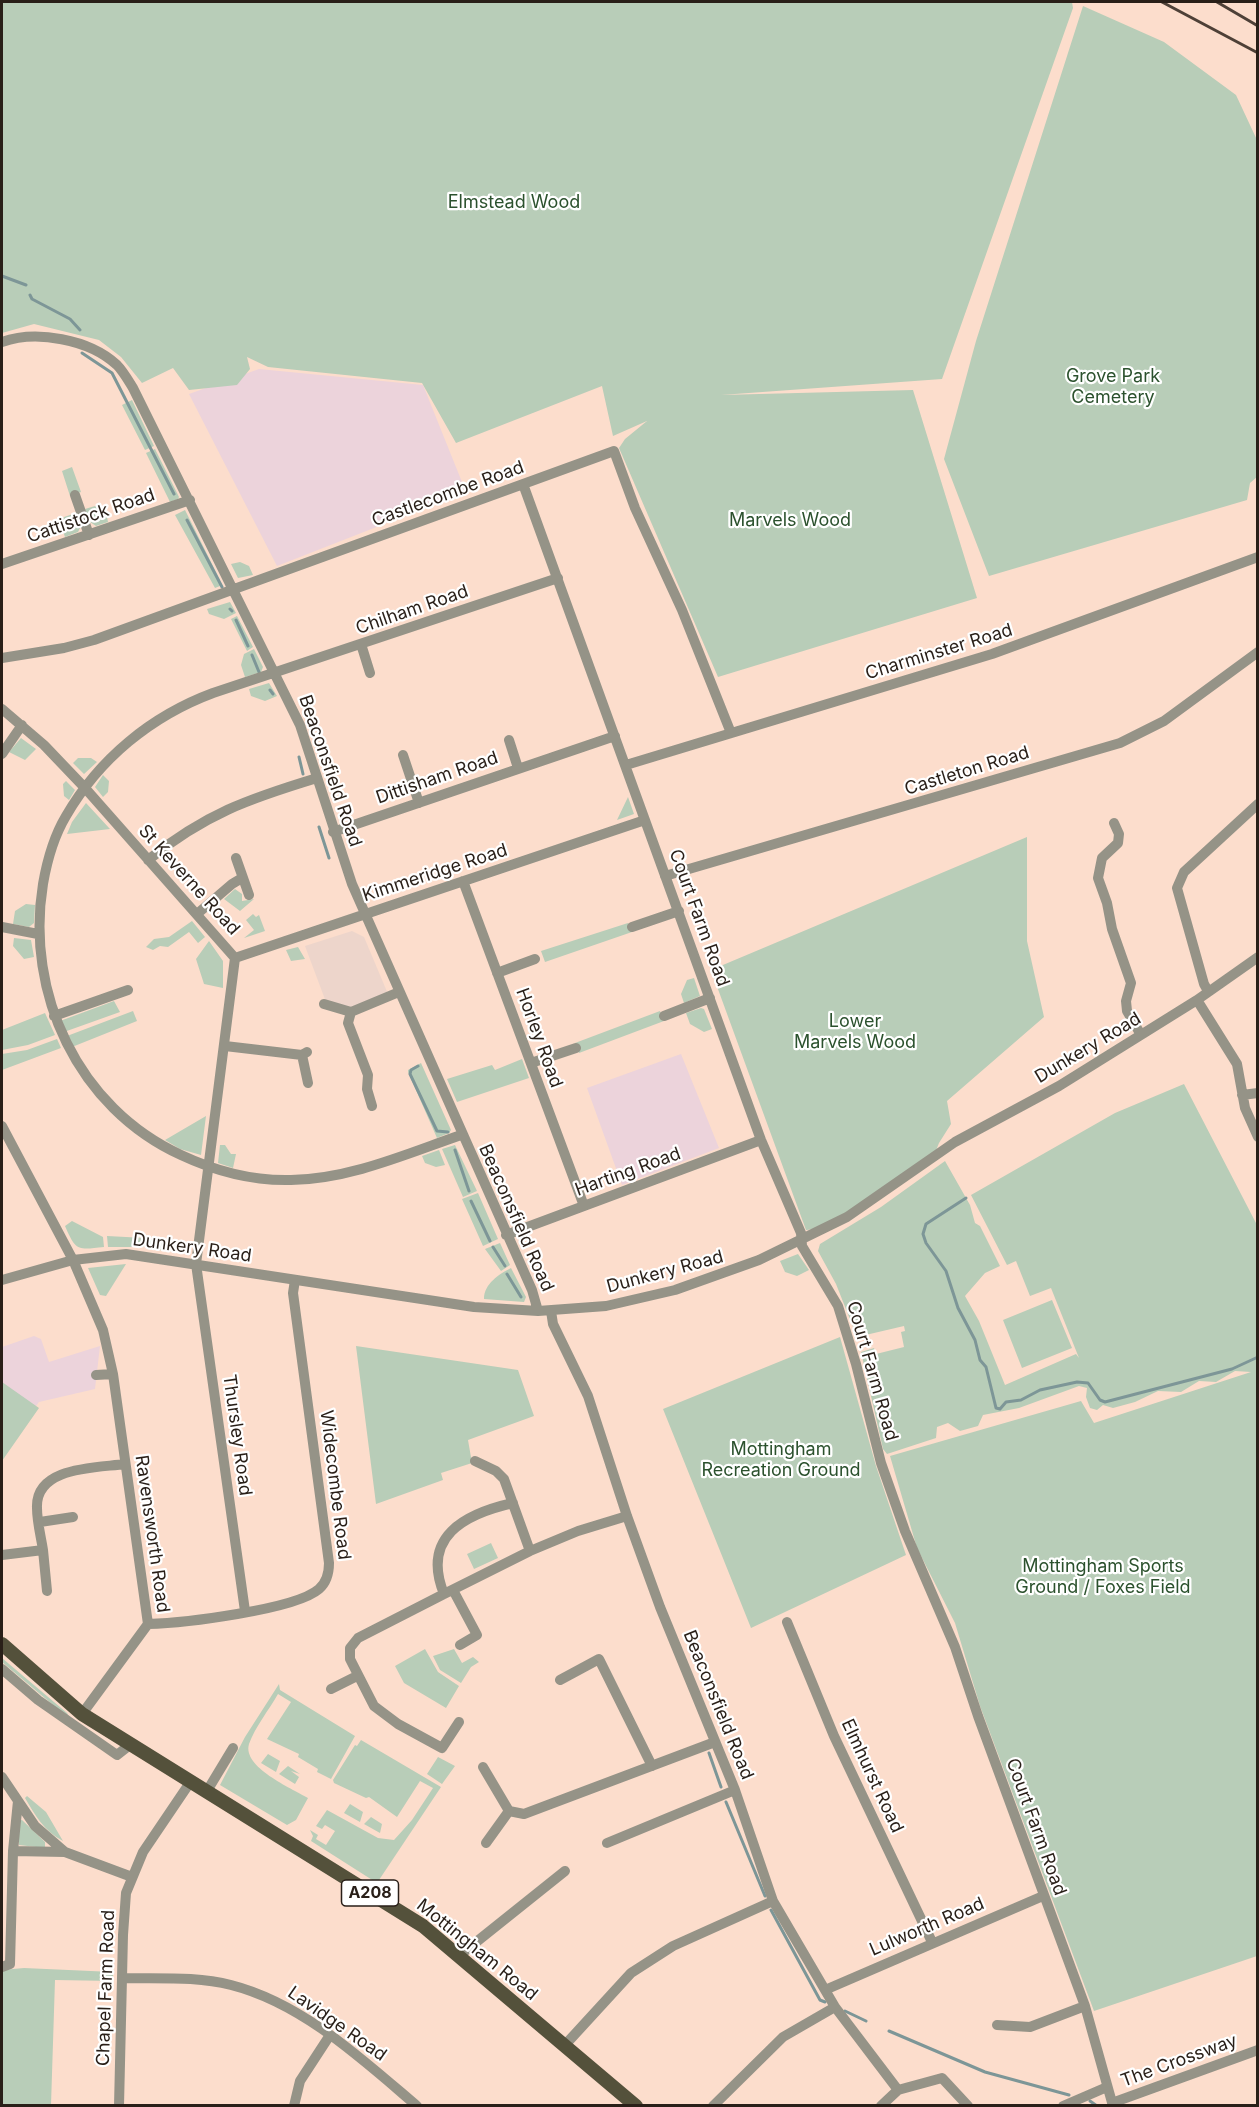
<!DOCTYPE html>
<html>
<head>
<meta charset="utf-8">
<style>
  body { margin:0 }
  #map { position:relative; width:1259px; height:2107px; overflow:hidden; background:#fcddcc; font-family:Inter,sans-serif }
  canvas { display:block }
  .frame { position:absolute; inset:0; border:3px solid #291f18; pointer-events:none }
</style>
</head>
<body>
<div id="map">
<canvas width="1259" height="2107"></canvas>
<div class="frame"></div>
</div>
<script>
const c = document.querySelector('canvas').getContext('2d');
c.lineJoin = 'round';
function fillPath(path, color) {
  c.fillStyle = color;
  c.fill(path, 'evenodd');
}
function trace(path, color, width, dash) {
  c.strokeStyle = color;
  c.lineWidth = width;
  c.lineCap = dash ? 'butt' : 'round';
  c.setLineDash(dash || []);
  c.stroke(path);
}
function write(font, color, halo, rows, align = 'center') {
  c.font = font + ' Inter,sans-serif';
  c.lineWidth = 4.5;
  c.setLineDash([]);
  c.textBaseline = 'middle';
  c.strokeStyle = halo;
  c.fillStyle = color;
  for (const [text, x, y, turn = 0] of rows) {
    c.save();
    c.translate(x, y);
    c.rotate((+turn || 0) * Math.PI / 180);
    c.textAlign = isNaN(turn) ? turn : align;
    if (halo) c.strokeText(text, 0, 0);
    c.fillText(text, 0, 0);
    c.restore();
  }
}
fillPath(new Path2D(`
  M352,931L364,937L388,994L351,1011L326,1002L305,946Z`), '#edd5cb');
fillPath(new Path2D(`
  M259,369L423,385L466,492L277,566L189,394Z
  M681,1054L719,1148L622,1185L587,1088Z
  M34,1336L41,1339L49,1362L100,1346L95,1389L39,1402L2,1453V1347Z`), '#ecd3db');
fillPath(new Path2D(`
  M2,2H1072L1073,8L942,379L721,395L913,390L977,598L718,677L619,448L625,439L647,421L613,436L602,386L456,443L422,383L268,367L247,357L250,369L237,385L189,390L173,368L142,383L121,357L99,340L34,324L2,333Z
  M1083,6L1164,42L1236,95L1257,140V477L1250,483L1247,500L989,576L944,459L976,341Z
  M132,400L154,446L145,450L122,405Z
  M155,449L179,497L178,499L170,502L146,453Z
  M72,467L81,492L70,496L62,471Z
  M95,506L106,512L108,522L96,526L90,522L85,509Z
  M185,510L220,580V586L215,588L175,515Z
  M76,513L81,526L78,532L65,537L60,523L64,517Z
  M240,562L249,566L253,575L238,578L231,564Z
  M230,602L236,613L224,619L209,614L207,609Z
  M237,616L253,647L247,651L231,619Z
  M254,649L263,667L261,672L245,677L241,665L244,654Z
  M269,683L277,696L265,701L251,696L249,689Z
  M21,738L36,749L25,760L9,752Z
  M78,758H91L97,762L84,774L73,763Z
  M103,775L109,781L108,792L103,797L95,787Z
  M66,781L75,790L69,800L64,796L63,784Z
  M628,797L634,814L617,820Z
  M86,803L110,829L67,834L72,822Z
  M1027,837V941L1044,1017L947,1101L951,1124L939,1143L935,1153C912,1169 828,1231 806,1230L711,970Z
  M235,889L242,894V901L254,899L240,911L224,899Z
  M26,904L35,905L34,923L29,927L13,924L15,911Z
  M253,914L256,917L259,915L265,931L244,938L254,930L246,920Z
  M192,921L205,937L198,943L189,932L168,947L160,946L153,950L146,947L154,939L169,937Z
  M628,923L632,932L545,962L541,951Z
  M14,938L31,940L34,957L24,959L13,946Z
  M209,941L223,961V988L204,984L196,959Z
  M298,947L305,959L291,961L286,950Z
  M694,978L700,996L684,1003L681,994L687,980Z
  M114,1001L120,1012L64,1032L60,1021Z
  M701,1008L704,1009L712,1029L704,1032L690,1024L686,1013Z
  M133,1011L137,1021L72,1047L67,1036Z
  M660,1011L664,1021L579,1053L575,1043Z
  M45,1013L55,1035L28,1045L2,1050V1030Z
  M57,1039L61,1048L2,1070V1054L27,1050Z
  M522,1059L529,1078L457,1102L447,1079L492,1065L495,1070Z
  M421,1063L451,1130L449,1133L437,1138L408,1072V1070Z
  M1184,1084L1257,1225V1956L1094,2011L980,1706L955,1623L917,1548L890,1456L1081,1401L1094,1423L1251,1372L1235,1371L1216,1382L1199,1381L1181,1392L1158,1391L1135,1402L1113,1408L1103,1405L1097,1410L1090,1408L1086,1397L1087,1388L1079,1386L1019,1408L983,1415L978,1426L960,1431L948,1423L937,1427L936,1438L887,1454L883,1449L861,1352L874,1348L876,1354L904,1347L901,1332L905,1331L904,1326L857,1337L836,1284L818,1251L820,1244L881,1207L945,1161L970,1205L975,1223L980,1226L1000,1266L985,1273L965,1296L979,1321L1005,1385L1076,1354L1079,1358L1051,1288L1030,1296L1016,1261L1007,1265L971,1195L1115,1113Z
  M206,1116L201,1155L180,1149L165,1140Z
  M220,1145H225L231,1154H236L233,1168L218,1163Z
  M455,1145L477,1191L463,1197L442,1149Z
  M439,1150L445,1165L436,1167L425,1163L422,1156Z
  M478,1193L498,1239L483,1246L462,1199Z
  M72,1221L103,1237L104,1247C77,1250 76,1251 65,1226Z
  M107,1236L145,1238L144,1247H108Z
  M148,1239L190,1245L188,1253L148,1249Z
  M500,1243L510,1265L501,1271L485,1249Z
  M798,1254L809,1270L797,1276L785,1272L780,1261Z
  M126,1264L106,1296L100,1295L88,1268Z
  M511,1268L526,1297L524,1302L484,1299C484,1284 499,1274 511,1268Z
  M1052,1300L1072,1348L1022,1368L1003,1320Z
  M840,1337L876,1466L906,1555L751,1628L663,1409Z
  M356,1346L518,1370L534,1416L468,1440L472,1463L441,1473L443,1480L376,1504Z
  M2,1382L39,1408L2,1461Z
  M491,1543L498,1558L474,1569L467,1554Z
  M425,1649L438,1672L459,1686L446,1708L404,1683L395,1666Z
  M454,1649L462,1663L473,1657L479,1662L471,1667L461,1683L440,1670L433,1656Z
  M2,1658L67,1713L72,1721L2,1662Z
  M279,1684L280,1690L355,1736L331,1779L317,1772L318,1769L298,1757L299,1754L267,1739L291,1702L278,1694C269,1710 255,1727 249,1744C242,1767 291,1788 308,1798L296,1820L287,1825L220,1785L245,1737Z
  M361,1740L441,1787L377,1883L311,1841L313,1836L310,1830L318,1835L316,1839L326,1845L335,1831L325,1825L322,1829L316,1826L327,1810L378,1838L394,1840L412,1820L433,1788L420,1781L397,1817L369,1797L366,1798L334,1783L333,1780L355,1745L357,1746Z
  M268,1754L280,1761L276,1772L261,1763Z
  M438,1757L455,1766L442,1784L427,1774Z
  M288,1766L300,1774L291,1771L299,1777L295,1784L279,1774Z
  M27,1796L46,1812L63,1841C44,1831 35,1815 25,1798Z
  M350,1804L363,1812L360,1822L344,1813Z
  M371,1817L382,1824L380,1833L364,1824Z
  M22,1820L45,1842V1848L19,1845L18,1821Z
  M24,1968L113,1972V1981L55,1980L51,2105L2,2106V1970Z`), '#b8cdb8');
trace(new Path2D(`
  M2,276L26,285
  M30,295L32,299L70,319L80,330
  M82,353L112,373L174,494
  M187,520L222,587
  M230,609L232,611
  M236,620L248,646
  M252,655L259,672
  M270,690L273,694
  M299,757L303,774
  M319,827L329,858
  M418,1066L411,1070L410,1074L437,1131L448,1132
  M455,1150L469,1191
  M966,1198L926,1224L923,1234L926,1243L946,1271L958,1308L975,1340L980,1360L986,1367L996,1408L1000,1409L1006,1402L1021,1400L1040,1390L1077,1382L1088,1383L1100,1400L1105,1402L1232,1369L1258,1357
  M471,1201L490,1241
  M493,1247L505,1266
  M507,1274L521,1297
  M709,1753L721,1787
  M726,1802L765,1896
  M771,1910L820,2000L825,2002
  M845,2011L866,2021
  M889,2031L985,2072L1069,2095
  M1090,2101L1097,2106`), '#7d9697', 3);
trace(new Path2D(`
  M2,342C36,330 89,339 117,365C123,371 128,380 133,388L300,725L352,884L532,1290L538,1311
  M523,484L761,1140L801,1233L802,1246L838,1306L856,1364L881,1463L905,1531L955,1647L978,1716L1085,2006L1113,2106
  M75,495L89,535
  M2,564L190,500
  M361,644L370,673
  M2,658L64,648L94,640L614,451L635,508L682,610L731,733
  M2,709L44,745L85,788L235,958L196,1264L245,1611
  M509,740L518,768
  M2,754L22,725
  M403,755L419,803
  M626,765L992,654L1258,557
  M1114,823L1119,834L1118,843L1102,858L1098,878L1107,903L1112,929L1131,983L1126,1001L1127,1011L1141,1035
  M333,832L615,736
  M236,858L249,895
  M148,860C205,814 248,799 317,778
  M665,876L1120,743L1164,721L1258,652
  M463,881L584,1206
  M197,914L232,884L242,878
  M2,927L38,934
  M632,927L679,911
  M235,958L645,820
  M497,973L535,959
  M1208,991L1204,984L1177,888L1184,872L1258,804
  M1197,1000L1237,1064L1245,1108L1258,1137
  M324,1004L351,1012L399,992
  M351,1012L348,1023L368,1075L367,1089L372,1106
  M54,1016L128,990
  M664,1016L710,998
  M225,1046L302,1055
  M307,1052L302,1055L308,1083
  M531,1063L576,1048
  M1242,1095L1258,1093
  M2,1126L73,1260L103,1330L113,1374L148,1624L82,1714
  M461,1135C406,1154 350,1179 291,1180C253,1181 215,1171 181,1155C78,1108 25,993 43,884C47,861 54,836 66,816C99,759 151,716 213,693L558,578
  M506,1235L761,1140
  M2,1280L73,1260L126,1254L474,1307L538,1311L606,1306L675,1290L759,1260L847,1217L955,1142L1059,1086L1197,1000L1258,957
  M551,1311L553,1324L588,1396L627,1516L660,1607L735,1790L773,1901L835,2007L898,2090
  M96,1375L113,1374
  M475,1461L496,1471L504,1479L530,1551
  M513,1503C464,1514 421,1537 444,1594L530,1551L578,1531L627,1516
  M40,1522L73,1517
  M43,1550L47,1591
  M2,1555L43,1550C41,1537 37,1522 37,1508C35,1466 97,1468 125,1464
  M453,1590L477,1635L460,1645
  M444,1594L358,1638L350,1648V1659L374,1706L398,1724L442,1748L459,1722
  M787,1622L834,1736L932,1942
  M148,1624C182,1623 295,1610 319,1589C327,1582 329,1573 329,1563L293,1293L295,1280
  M2,1669L38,1700L117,1755L131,1744
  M560,1680L599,1659L652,1766
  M331,1689L357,1676
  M483,1767L509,1811L524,1814L715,1742
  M2,1777L35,1826L65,1852L132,1877
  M207,1791L233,1748
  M486,1843L509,1811
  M607,1843L735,1790
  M13,1851L65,1852
  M460,1955L565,1871
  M2,1967L10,1964L13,1851L18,1801
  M122,1978C158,1979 196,1976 231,1985C302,2003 362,2059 417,2106
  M825,1990L1043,1896
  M997,2025L1030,2027L1085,2006
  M565,2045L631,1973L673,1946L773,1901
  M1112,2103L1258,2050
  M119,2106L123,1935L126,1893L143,1852L191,1781
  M294,2106L300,2081L330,2035
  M713,2106L783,2037L835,2007
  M881,2106L898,2090L942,2078L968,2106
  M1063,2106L1107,2087`), '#959387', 10);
trace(new Path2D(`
  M2,1644L82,1714L423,1926L636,2106`), '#54513b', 14);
trace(new Path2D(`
  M1162,2L1258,53
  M1217,2L1258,26`), '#4e4037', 3);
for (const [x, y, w] of [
  [370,1893,57]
]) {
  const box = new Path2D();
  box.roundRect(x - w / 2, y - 13, w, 26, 4.5);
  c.fillStyle = '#fff';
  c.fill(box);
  trace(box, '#291f18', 1.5);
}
write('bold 16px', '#291f18', null, [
  ["A208",370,1893]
]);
write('18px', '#2b512d', '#fff', [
  ["Elmstead Wood",514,203],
  ["Grove Park",1113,377],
  ["Cemetery",1113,398],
  ["Marvels Wood",790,521],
  ["Lower",855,1022],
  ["Marvels Wood",855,1043],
  ["Mottingham",781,1450],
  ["Recreation Ground",781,1471],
  ["Mottingham Sports",1103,1567],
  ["Ground / Foxes Field",1103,1588]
]);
write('18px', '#291f18', '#fff', [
  ["Castlecombe Road",448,494,-20],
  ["Cattistock Road",91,516,-19],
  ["Chilham Road",412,610,-19],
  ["Charminster Road",939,652,-17],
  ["Beaconsfield Road",330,771,71],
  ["Castleton Road",967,771,-17],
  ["Dittisham Road",437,778,-19],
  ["Kimmeridge Road",435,873,-18],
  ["St Keverne Road",189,880,48],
  ["Court Farm Road",699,918,70],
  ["Horley Road",539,1038,70],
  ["Dunkery Road",1088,1048,-31],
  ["Harting Road",628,1172,-20],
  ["Beaconsfield Road",516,1218,66],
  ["Dunkery Road",192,1248,8],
  ["Dunkery Road",665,1272,-15],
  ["Court Farm Road",872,1371,74],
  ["Thursley Road",237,1435,82],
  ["Widecombe Road",335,1485,83],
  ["Ravensworth Road",152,1534,82],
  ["Beaconsfield Road",718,1705,68],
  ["Elmhurst Road",872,1776,65],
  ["Court Farm Road",1036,1827,70],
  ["Lulworth Road",927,1927,-23],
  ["Mottingham Road",477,1950,39],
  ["Chapel Farm Road",106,1988,-88],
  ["Lavidge Road",337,2024,35],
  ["The Crossway",1179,2061,-20]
]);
</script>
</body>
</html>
